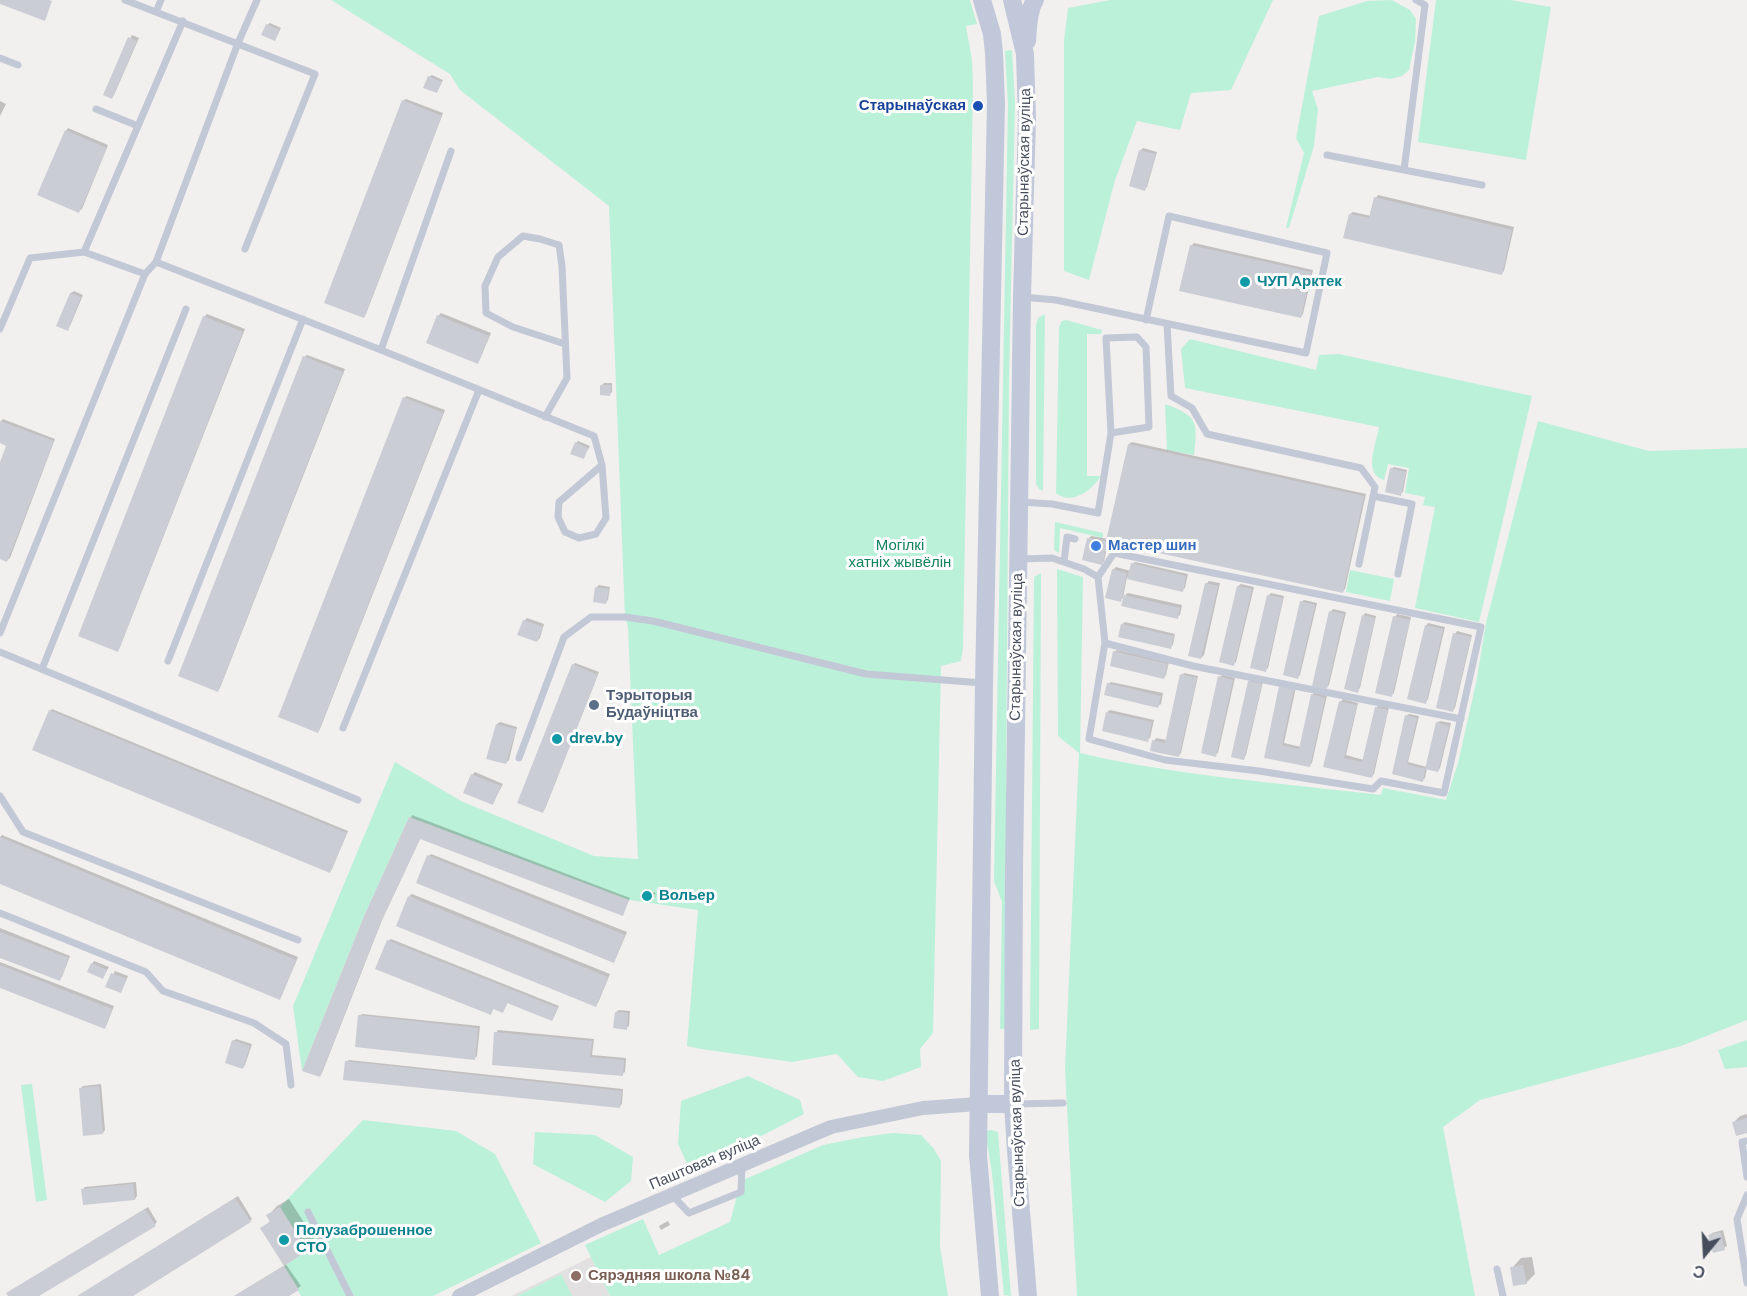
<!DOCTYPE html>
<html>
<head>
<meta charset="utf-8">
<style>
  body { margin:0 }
  #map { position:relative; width:1747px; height:1296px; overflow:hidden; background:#f2efef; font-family:"DM Sans",sans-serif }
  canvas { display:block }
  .north { position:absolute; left:1675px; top:1224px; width:60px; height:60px; -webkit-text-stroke:4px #fff; paint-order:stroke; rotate:198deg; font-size:16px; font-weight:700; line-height:24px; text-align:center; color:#464e5d }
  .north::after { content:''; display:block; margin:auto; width:21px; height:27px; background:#464e5d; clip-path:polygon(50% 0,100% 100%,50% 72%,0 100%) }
</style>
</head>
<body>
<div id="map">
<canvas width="1747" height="1296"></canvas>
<div class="north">С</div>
</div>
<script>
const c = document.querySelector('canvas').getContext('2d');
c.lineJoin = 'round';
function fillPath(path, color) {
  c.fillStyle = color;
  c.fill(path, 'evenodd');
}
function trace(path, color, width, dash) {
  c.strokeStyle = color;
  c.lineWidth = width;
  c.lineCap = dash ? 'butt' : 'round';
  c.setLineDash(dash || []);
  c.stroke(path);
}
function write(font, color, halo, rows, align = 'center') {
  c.font = font + ' "DM Sans",sans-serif';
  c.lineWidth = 6;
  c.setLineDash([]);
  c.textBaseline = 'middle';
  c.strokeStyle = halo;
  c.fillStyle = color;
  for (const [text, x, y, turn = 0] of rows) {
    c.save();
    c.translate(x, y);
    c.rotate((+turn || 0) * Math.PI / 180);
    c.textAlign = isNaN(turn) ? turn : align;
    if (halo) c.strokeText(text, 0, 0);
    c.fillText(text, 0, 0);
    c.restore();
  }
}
fillPath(new Path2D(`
  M591,1257L610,1296H511Z`), '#e3e0e1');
fillPath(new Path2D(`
  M331,0H970L977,24L966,26L972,60L973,86L963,648L961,661L941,666L933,1033L920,1049L921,1067L883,1081L858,1077L837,1054L792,1062L701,1049L687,1046L698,910L629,900L409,817L364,916L302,1071L293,1006L395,762L461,801L594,856L638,859L628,627L625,617L609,206L460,90L450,74Z
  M1110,0H1273L1231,90L1191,93L1180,130L1137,121L1115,180L1089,280L1064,271V41L1068,8Z
  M1392,0L1410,10L1416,19L1415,42L1409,70L1402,76L1390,79L1378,77L1312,91L1318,109L1314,146L1289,228H1286L1304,153L1296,138L1319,16L1367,1Z
  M1436,0H1510L1551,7L1526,160L1418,142Z
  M1012,50L1015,103L1009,378L1006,805L1007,1029H1000L1002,902L994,881L1008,104L1005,51Z
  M1045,314L1043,491L1039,489L1036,484V325L1038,318Z
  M1066,320L1102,330L1101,334H1087V476H1101C1092,490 1072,506 1056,493L1059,327L1062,321Z
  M1190,339L1316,370L1319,355L1339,354L1532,396L1479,622L1415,608L1435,507L1423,505L1425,497L1405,493L1409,468L1388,464L1384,480C1362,474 1377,442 1379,427L1185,388L1181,349Z
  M1165,404C1198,416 1198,422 1194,455L1167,450Z
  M1538,421L1649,451L1747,448V1020L1681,1046L1480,1100L1443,1127L1475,1296H1077L1065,1069L1079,753L1058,736L1057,569L1083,577L1080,753C1178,776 1280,783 1381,795L1383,788L1446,800L1458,763L1476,683L1486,623Z
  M1055,522L1103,533V538L1060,528L1059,553L1054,550Z
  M1350,570L1394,579L1390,601L1346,592Z
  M1041,573L1039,1029L1030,1030L1034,577Z
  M1747,1040V1067L1725,1069L1718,1050Z
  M748,1076L800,1100L804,1114L691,1172L678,1144L681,1101Z
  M32,1084L47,1200L36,1202L21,1085Z
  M363,1120L456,1131L495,1154L541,1243L433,1296H301L284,1266L307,1250L280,1207Z
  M992,1130L998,1132L1011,1296L1004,1295L992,1173L985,1131Z
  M535,1132L595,1135L633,1157L631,1181L605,1202L533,1164Z
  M893,1133L921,1135L934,1149L941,1161L940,1246L948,1296H610L585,1245L643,1219L659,1255L730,1222L741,1181L823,1145L863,1137Z
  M561,1274L572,1296H517Z`), '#bbf1d9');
fillPath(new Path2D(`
  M270,23L281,28L275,39L267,25Z
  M132,35L139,38L114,95L112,97L104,94Z
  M432,75L443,80L437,91L429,77Z
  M406,99L443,113L366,314L363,316L403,101Z
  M0,101L6,104L0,116Z
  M68,128L108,145L82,209L79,211L66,131Z
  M1143,148L1157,152L1147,187L1145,189L1140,151Z
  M1378,195L1514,227L1504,271L1501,274L1350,214L1353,212L1371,216L1376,198Z
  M1194,243L1313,270L1303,314L1301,317L1191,246Z
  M74,291L83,295L70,326L58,325L71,293Z
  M441,313L491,333L480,359L478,362L438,316Z
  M207,314L245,329L120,647L118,650L204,317Z
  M307,355L345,369L220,688L218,690L304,357Z
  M604,383H612V392L610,394L602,385Z
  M407,396L445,410L320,729L318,731L404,398Z
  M3,419L55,439L10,558L7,560L0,557V467L8,445L0,442V422Z
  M578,441L590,446L583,458L576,443Z
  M1132,442L1366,494L1345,589L1342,592L1109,540L1104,561L1102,563L1089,538L1091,536L1108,539L1129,444Z
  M1394,467L1407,470L1403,492L1400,494L1391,469Z
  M1135,562L1188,574L1185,588L1182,590L1127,577L1123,598L1120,600L1113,570L1116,567L1131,571L1132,564Z
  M1209,581L1220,583L1204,655L1201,658L1206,584Z
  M1241,584L1254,587L1236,662L1233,664L1238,586Z
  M599,585L610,587L608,600L605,603L596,588Z
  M1128,593L1182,605L1180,615L1177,617L1125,595Z
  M1271,593L1284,596L1268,668L1265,670L1268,596Z
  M1304,600L1317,603L1300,675L1298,677L1301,602Z
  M1333,609L1346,612L1329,685L1326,688L1331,611Z
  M1365,613L1376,616L1360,688L1357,691L1363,616Z
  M1397,614L1411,617L1394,693L1391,695L1395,617Z
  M527,618L544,624L540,638L537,641L524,621Z
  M1125,622L1175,634L1173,645L1170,647L1122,624Z
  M1428,623L1445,627L1428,699L1426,702V626Z
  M1457,631L1472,635L1455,708L1453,710L1455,634Z
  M1117,650L1169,662L1166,675L1164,677L1114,652Z
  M575,663L599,672L545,809L542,811L573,665Z
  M1184,673L1198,676L1181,753L1178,756L1154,741L1156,738L1167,740L1182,675Z
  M1222,675L1235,678L1218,753L1215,755L1220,677Z
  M1252,680L1263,682L1246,755L1244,758L1249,682Z
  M1111,682L1163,693L1161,704L1158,706L1108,684Z
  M1281,687H1296L1284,743L1301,747L1312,695L1314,693L1327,695L1312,763L1309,766L1265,756Z
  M1343,699L1358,703L1346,755L1364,760L1376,708L1379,705L1389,707L1374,774L1372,776L1325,765L1340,702Z
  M52,709L348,831L332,869L330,871L50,711Z
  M1110,710L1154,720L1150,738L1147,740L1107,712Z
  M1409,714L1419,716L1408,762L1427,767L1437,723L1440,721L1451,723L1440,768L1438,771L1427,768L1425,778L1423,780L1393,773L1406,716Z
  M500,722L517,727L509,760L506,763L497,724Z
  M475,772L503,784L493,803L472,775Z
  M412,815L630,898L622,915L421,837L382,920L322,1073L320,1076L365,917Z
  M2,835L298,957L282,995L280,998L0,883V837Z
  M431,854L627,932L616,958L614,961L429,856Z
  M646,890L656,893L652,899L644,892Z
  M412,894L610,974L598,1003L596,1005L409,896Z
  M0,928L70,956L62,977L59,979L0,957Z
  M391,939L559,1006L554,1017L552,1020L508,1002L503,1012L494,1008L490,1014L388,941Z
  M94,961L109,967L103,977L92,964Z
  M0,962L114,1006L107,1024L104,1027L0,986Z
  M115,971L128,976L121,991L107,986Z
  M619,1010L630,1011L629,1026L626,1028L616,1012Z
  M362,1014L480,1026L477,1056L474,1059L359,1016Z
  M498,1030L594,1039L592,1055L626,1058L625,1072L622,1074L496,1033Z
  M236,1039L252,1044L245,1065L242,1068L233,1041Z
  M349,1060L623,1089L622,1104L619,1107L346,1062Z
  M101,1084L105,1130L103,1133L81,1088L83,1086Z
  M1747,1114V1131L1734,1122L1740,1116Z
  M136,1182L137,1196L135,1199L82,1190L85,1187Z
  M238,1196L252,1219L250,1221L130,1296H78Z
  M289,1199L315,1240L306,1250L285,1263L301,1286L286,1296H234L285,1265L262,1229L271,1220L268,1216L277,1206Z
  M148,1207L157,1222L155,1224L36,1296H10L11,1291Z
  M668,1221L670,1225L661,1230L659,1226Z
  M1723,1230L1727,1246L1724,1248L1710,1235L1712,1233Z
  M1532,1257L1535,1274L1526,1283L1512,1268L1521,1258Z`), '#0003');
fillPath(new Path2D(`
  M0,0H49L52,1L45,21L0,4Z
  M266,24L280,30L275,41L261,35Z
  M128,37L137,41L112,99L103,95Z
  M428,76L442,82L437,93L423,88Z
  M402,100L442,116L364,318L324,303Z
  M65,130L107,148L79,213L37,195Z
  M1139,150L1156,154L1145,191L1129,186Z
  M1374,197L1512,230L1502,275L1343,238L1349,214L1369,218Z
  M1190,245L1311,272L1301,318L1179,291Z
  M70,293L81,297L68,331L56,326Z
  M437,315L489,336L478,364L426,343Z
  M203,316L243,332L118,652L78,636Z
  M303,356L343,372L218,692L178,676Z
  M600,385H611L610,396L600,395Z
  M403,397L443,413L318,733L278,717Z
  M0,421L54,441L7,562L0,559V462L6,446L0,443Z
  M575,442L588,448L584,459L570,454Z
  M1128,444L1364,496L1343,593L1108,542L1102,565L1082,560L1087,538L1106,541Z
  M1390,468L1406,472L1401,496L1385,492Z
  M1131,563L1186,576L1183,592L1127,579Z
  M1112,569L1127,573L1121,602L1105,598Z
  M1205,583L1218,586L1201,659L1188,656Z
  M1237,586L1252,589L1234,666L1219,662Z
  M595,587L609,589L606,604L593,602Z
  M1124,595L1180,608L1178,619L1121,606Z
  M1267,595L1283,598L1266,672L1250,668Z
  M1300,601L1315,605L1298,679L1283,675Z
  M1329,611L1344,614L1327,689L1312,686Z
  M1362,615L1375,618L1358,693L1344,689Z
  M1393,616L1410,620L1392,697L1375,693Z
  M523,620L543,627L537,642L517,635Z
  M1121,624L1174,636L1171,649L1118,637Z
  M1425,625L1443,629L1426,704L1407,699Z
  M1453,633L1471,637L1453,712L1436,708Z
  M1113,651L1168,664L1164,679L1110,666Z
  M572,664L598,675L543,813L517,803Z
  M1180,674L1197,678L1179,757L1150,751L1152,740L1165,743Z
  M1218,676L1233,680L1216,757L1201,753Z
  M1248,681L1262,684L1244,760L1231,757Z
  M1107,683L1161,696L1158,708L1104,695Z
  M1279,686L1294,689L1282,745L1299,749L1311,694L1325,698L1310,767L1264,758Z
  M1339,701L1357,705L1344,758L1362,762L1375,707L1388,710L1372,778L1323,767Z
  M49,710L347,833L330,873L32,750Z
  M1106,712L1152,722L1148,742L1102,731Z
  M1405,715L1417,718L1407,764L1425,769L1423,782L1392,774Z
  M1436,722L1449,726L1438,772L1425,769Z
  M496,724L516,729L506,764L486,759Z
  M471,774L501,786L493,805L463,793Z
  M409,817L629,900L623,916L420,839L380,924L320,1077L302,1071L364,916Z
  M0,837L296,960L280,1000L0,884Z
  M427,855L625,935L614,963L416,883Z
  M643,891L654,895L652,901L641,897Z
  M408,896L608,977L596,1007L396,926Z
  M0,932L69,958L60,981L0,958Z
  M387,940L558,1008L552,1021L507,1003L503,1013L493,1009L491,1015L375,969Z
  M91,963L107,970L103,979L87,972Z
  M0,965L112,1009L105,1029L0,988Z
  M111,973L127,979L121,993L105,987Z
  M615,1012L628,1013L627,1030L613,1028Z
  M358,1015L478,1028L475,1060L355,1047Z
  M494,1032L592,1041L590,1057L624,1060L623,1076L492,1065Z
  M232,1040L250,1046L243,1069L225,1063Z
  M345,1061L622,1091L620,1108L343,1080Z
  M99,1086L103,1134L83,1136L79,1088Z
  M1747,1118V1133L1736,1136L1732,1122Z
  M133,1184L135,1200L83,1205L81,1189Z
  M235,1198L251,1222L133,1296H77Z
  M280,1207L307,1251L284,1266L260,1228L270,1222L266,1215Z
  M145,1209L156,1226L39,1296H8L6,1293Z
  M1720,1232L1725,1250L1713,1253L1708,1235Z
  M1523,1265L1527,1284L1513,1286L1510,1267Z
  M284,1266L299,1290L289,1296H234Z`), '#cbcdd5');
trace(new Path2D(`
  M125,0L315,74L245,249
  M1416,0L1425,5L1404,170L1482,185
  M156,12L161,0
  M0,58L18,65
  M96,109L138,126
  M1327,155L1404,170
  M156,262L381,350L594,436L602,465L606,518L596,534L579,538L565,532L558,517L559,502L602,465
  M145,274L84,252L183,21
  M1022,297L1056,300L1306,353L1327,253L1169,216L1146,320
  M1167,324L1171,396L1192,408L1207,434L1361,468L1375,487L1359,564
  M0,329L30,258L84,252
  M381,350L451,151
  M545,417L567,378L562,266L559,245L540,239L523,236L498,257L485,286L486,313L513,327L565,344
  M1373,496L1412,504L1398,574
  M1020,502L1052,504L1098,513L1111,433L1106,338L1137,337L1146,347L1149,427L1111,433
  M1114,553L1481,627L1444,793L1381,781L1373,789L1259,771L1165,760L1089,739L1105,643L1098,577Z
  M1019,559L1052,558L1084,569L1098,577
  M1064,562L1067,537L1075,539
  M0,633L145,274L156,262L238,43L257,0
  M1105,643L1193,666L1461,719
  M0,652L358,800
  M168,661L303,319
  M42,669L186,309
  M343,728L479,390
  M519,758L564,637L591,617H625L653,621L866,674L982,683
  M0,796L23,832L298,940
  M0,913L146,972L163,991L254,1023L286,1044L291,1085
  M1015,1104L1063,1103
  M1747,1141L1742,1142L1747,1177
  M672,1195L689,1213L741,1192L742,1165
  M1747,1195L1737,1219L1747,1283
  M308,1212L350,1296
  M1497,1269L1503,1296`), '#c2c8d5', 7);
trace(new Path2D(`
  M459,1296L601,1225L831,1127L923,1108L978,1104`), '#c2c8d5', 14);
trace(new Path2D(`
  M982,0L992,34L994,53L996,103L984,683L978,1155L990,1296
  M1012,0L1025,54L1027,119L1022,297L1014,870L1013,1104L1016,1151L1028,1296
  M1027,41C1028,28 1028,11 1035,0
  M978,1104H1013`), '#c1c8d9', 18);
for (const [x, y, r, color] of [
  [978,106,6,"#1a4fb4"],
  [1245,282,6,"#0f9aa8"],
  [1096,546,6,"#3f7fe0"],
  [594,705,6,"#5c6f8a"],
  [557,739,6,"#0f9aa8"],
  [647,896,6,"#0f9aa8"],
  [284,1240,6,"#0f9aa8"],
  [576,1276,6,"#8d6e63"]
]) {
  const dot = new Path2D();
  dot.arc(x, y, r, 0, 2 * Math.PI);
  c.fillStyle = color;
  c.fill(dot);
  trace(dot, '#fff', 2);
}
write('bold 15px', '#164399', '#fff', [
  ["Старынаўская",966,106]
], 'right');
write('15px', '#464e5d', '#fff', [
  ["Старынаўская вуліца",1025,162,-89],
  ["Старынаўская вуліца",1017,647,-89],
  ["Старынаўская вуліца",1018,1133,-92],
  ["Паштовая вуліца",705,1163,-23]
]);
write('bold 15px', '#0d838f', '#fff', [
  ["ЧУП Арктек",1257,282],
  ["drev.by",569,739],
  ["Вольер",659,896],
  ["Полузаброшенное",296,1231],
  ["СТО",296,1248]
], 'left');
write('15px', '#13835e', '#fff', [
  ["Могілкі",900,546],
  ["хатніх жывёлін",900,563]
]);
write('bold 15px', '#366cbe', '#fff', [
  ["Мастер шин",1108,546]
], 'left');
write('bold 15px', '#4e5e75', '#fff', [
  ["Тэрыторыя",606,696],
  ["Будаўніцтва",606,713]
], 'left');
write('bold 15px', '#785e54', '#fff', [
  ["Сярэдняя школа №84",588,1276]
], 'left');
</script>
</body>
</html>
